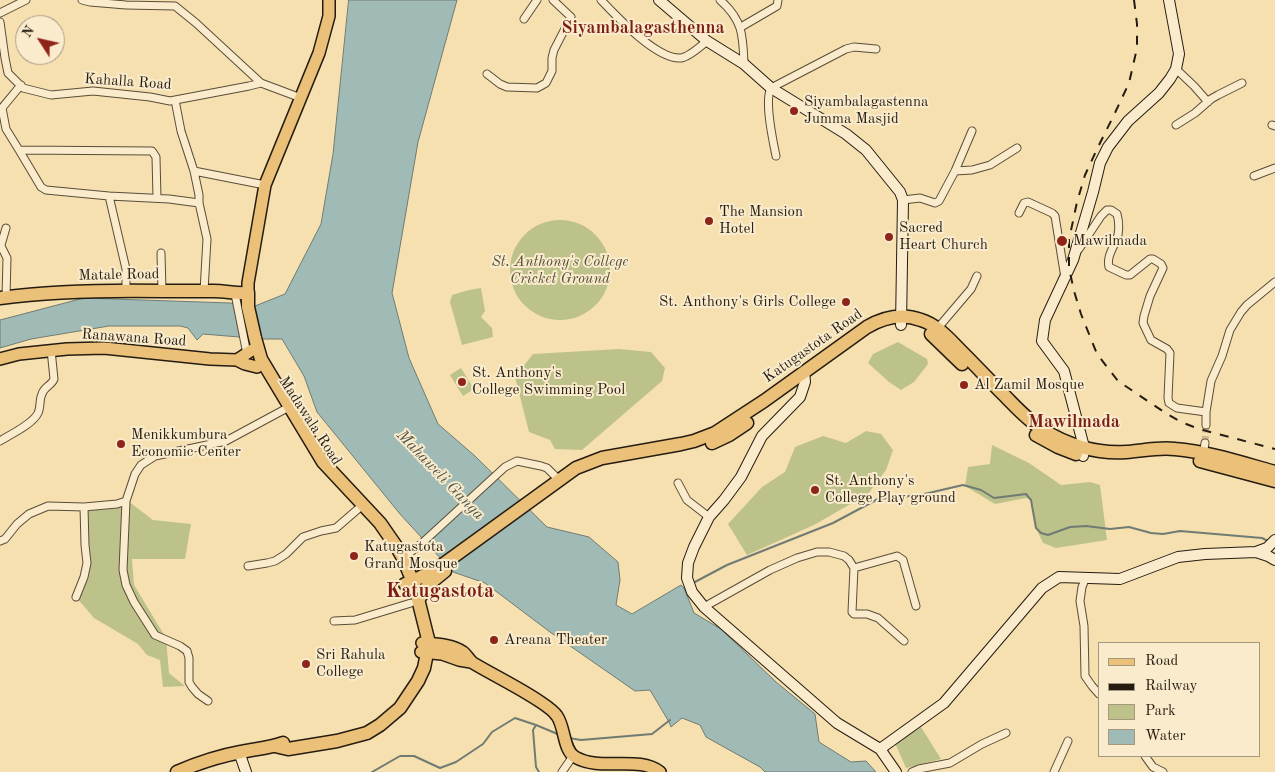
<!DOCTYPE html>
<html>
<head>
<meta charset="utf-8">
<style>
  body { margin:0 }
  #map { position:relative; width:1275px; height:772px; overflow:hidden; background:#f6e0b0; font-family:"Old Standard TT",serif }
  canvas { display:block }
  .legend { position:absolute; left:1098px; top:642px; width:162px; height:115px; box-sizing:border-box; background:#f9ebcc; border:1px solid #a49881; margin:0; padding:6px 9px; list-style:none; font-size:15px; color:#251c11 }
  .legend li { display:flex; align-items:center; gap:10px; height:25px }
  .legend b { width:25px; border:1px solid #a49881 }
  .north { position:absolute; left:15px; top:15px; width:50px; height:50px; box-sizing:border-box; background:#f9ebcc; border:1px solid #a49881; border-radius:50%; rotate:305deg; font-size:14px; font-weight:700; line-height:20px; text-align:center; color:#251c11 }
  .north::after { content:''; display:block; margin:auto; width:18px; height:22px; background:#8f2418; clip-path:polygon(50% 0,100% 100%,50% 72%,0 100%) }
</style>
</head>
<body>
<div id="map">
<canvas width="1275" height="772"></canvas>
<ul class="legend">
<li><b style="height:6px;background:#ebc078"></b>Road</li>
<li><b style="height:6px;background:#251c11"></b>Railway</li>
<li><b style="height:14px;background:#bdc28b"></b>Park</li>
<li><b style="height:14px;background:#a0bbb5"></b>Water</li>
</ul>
<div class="north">N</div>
</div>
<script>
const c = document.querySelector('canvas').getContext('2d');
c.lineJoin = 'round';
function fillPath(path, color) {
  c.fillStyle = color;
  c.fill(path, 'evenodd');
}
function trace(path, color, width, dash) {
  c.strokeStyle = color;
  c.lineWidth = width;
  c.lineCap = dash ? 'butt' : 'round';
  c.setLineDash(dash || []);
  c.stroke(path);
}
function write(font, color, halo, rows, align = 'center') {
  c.font = font + ' "Old Standard TT",serif';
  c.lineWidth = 4;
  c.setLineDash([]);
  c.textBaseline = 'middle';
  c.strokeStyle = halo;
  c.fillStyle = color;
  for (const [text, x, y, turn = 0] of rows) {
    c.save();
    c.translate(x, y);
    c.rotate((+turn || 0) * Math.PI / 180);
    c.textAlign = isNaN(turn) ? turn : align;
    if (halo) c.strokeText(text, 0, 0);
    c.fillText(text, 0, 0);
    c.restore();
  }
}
fillPath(new Path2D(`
  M510 270a50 50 0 1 1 100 0a50 50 0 1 1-100 0Z
  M481,288L485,311L481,317L492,328L493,337L462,345L450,302L452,295L469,290Z
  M898,342L927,359L928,364L914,382L901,390L889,382L868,363L873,354Z
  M619,349L651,352L665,368L662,381L582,450L555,449L550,440L529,432L515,377L533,354Z
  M461,368L474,389L463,396L450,375Z
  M866,431L881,434L893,450L886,470L868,494L814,525L747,555L728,524L762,487L785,472L795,447L823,436L846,443Z
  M992,445L1029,463L1061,485L1090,482L1100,485L1107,540L1056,548L1043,543L1036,528L1031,500L1026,498L995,504L965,486L968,467L990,464Z
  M128,501L153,520L191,524L185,559H132L134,585L166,638L169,673L185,686L163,687L160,660L147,655L138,644L94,618L76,597L84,577L85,511L119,508Z
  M921,727L941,759L906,768L895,743Z`), '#bdc28b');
const water = new Path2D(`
  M349,0H457L418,142L392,293L409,358L438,424L475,456L547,527L589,537L618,562L620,580L616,605L632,614L681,585L684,588L694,613L721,629L776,682L815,714L819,742L851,762L866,761L876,772H765L760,767L706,737L700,725L682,718L671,727L669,722L650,690L635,691L550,632L485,583L453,572L400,514L317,412L304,376L282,339H263L203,334L197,340L188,328L180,326H109L31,339L0,348V320L84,298L230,303L255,306L285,294L321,224L333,154Z`);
fillPath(water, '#a0bbb5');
trace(water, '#6f7b73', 1);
trace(new Path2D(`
  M693,583L727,565L833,523L878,499L920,495L963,485L981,490L994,498L1026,494L1031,500L1036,528L1041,533L1048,535L1070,527L1086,526L1110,529L1129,527L1151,533L1163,534L1180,531L1262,538L1268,541
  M569,738L581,740L652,734L670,720
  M372,772L400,756H414L440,768L456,762L483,744L492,732L515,718L536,725
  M539,772L536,767L533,730L536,725L560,735`), '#6f7b73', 2);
trace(new Path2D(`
  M1205,443L1206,425`), '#ccb990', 7, [7, 3.5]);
const street = new Path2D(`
  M82,0L90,2L126,5L175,6L196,23L261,83
  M601,0C617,17 657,60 681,58C689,57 701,46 707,41
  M720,0C743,20 743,36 744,64
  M0,13L26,0
  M524,19L537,0
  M0,22L5,58L8,73L23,88L51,95L93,91L150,97L170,101L249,86L261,83L301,98
  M741,27L777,6L778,0
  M1176,69L1194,86L1208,102
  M487,74L500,84L507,87L537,88L546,83L552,71V58L554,50L571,17L553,0
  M175,100L181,131L194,171L199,195V203L207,239L204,291
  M1176,125L1195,113L1211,99L1218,95L1242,83
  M1272,125L1275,126
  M19,150L6,129L2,108L21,85
  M776,156C773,141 764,101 771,88L846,49L854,47L876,49
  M194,171L265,185
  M955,171L972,170L990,165L1017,148
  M1254,176L1275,168
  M109,196L46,190L41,187L19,150L152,151L156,157L157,198
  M903,200L920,198L935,203L939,201L955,171L972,131
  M1019,213L1024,203L1028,202L1052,213L1055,216L1065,278
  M0,244L7,258L6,297
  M0,246L1,245L6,228
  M1079,249L1101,216L1107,210H1111L1117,214C1119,221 1119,229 1118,235C1115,246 1106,256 1109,267L1126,275H1130L1150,259H1153L1161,264L1163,268L1150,296L1144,316L1143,323L1151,340L1167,349L1170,353L1168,398L1169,403L1177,408L1206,412
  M161,253L162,291
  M126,291V269L109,196L169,199L199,203
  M235,294L247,354
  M937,329L971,289L977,276
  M1206,425V412L1211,381L1222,356L1230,330L1241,312L1247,305L1275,282
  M0,441C11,434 33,424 38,413C41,407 39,400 42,394C44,387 52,385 54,379L51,350
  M1203,456L1205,443
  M678,483L687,500L709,517
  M126,501L123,570L126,585L134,602L155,635L180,646L187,651L189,658V682L192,687L198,694L208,701
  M0,541L5,539L17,524L29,514L48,506L84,507L117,504L126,501L135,474L141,465L155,456L226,441L289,407
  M403,558L421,544L505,467L517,461L541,466L547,468L559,480
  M248,566L267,563L275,561L286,554L303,537L321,531L336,528L358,509
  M854,568L897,556L903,560L916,606
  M1086,577L1082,587L1080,601L1084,626L1085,676L1092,686L1099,694
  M76,597L84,577L87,563L85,545L84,507
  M704,607L770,570L797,558L817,552H829L844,556L849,560L854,568L852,612L854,614H867L878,618L904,641
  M334,621L355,620L411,603
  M1145,756L1153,767L1163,772
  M562,772L573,756
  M912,772L919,769L950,763L982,744L1006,733
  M1054,772L1068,741`);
const secondary = new Path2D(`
  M659,0L707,41L744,64L771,88L846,134L866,150L900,192L903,200L901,325
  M804,372L805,382L800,397L762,436L741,477L724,500L709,517L694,547L688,563L687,578L692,592L704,607L837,723L880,749L896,772
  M1083,456L1084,447L1064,371L1042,341L1045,320L1073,260L1093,192L1100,163L1108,147L1128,121L1159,93L1170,79L1176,69L1179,54L1169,0
  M1256,552L1268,556L1275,560
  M880,749L944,703L1042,588L1059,577L1120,579L1178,557L1205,554L1256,552L1267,548L1275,540
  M239,752L246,772`);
const primary = new Path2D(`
  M248,293V283L265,185L319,53L329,16V0
  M0,359L19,354L67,349L104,348L210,359L237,360L245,364L257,367
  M237,360L252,350
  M422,643C435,644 451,644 463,652C467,655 469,660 473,663C495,676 518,687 539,701C545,705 553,710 557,716C565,727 563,750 575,757C601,772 638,755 660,772
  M421,652L442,654L459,660L471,662`);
const highway = new Path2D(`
  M0,298C54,291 110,290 164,291C181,291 197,291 214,291C226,291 236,294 248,293V307L255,338L261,359L323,462L380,523L398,549L403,558L415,587L429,643L424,668L418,681L400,708L380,725L367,733L337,741L288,749L275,746
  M931,334L962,364
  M1036,435L1058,447L1076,454
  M712,443L729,435L747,423
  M1200,461L1275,481
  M405,584L413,581L438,568L576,468L602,458L681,444L694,441L715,433L764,401L867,327C884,317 902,313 921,320C938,325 951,341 963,353C976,366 989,380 1003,394C1015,406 1027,420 1042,429C1066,445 1097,454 1126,452C1142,451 1158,447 1175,449C1209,452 1242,463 1275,472
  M418,600L429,584L445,571
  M177,772C198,763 219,756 241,752C255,749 270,748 283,743`);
trace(street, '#594d39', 9);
trace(secondary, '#251c11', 12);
trace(primary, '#251c11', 14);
trace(highway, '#251c11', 15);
trace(street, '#f9ebcc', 7);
trace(secondary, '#f9ebcc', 10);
trace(primary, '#ebc078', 11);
trace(highway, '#ebc078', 12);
trace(new Path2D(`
  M1134,0L1137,24V48L1129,83L1114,115L1098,147L1085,175L1077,202L1069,240V268L1074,291L1081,314L1097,354L1118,381L1167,414L1181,422L1199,429L1275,449`), '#251c11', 2, [9, 9]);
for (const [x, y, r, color] of [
  [794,111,5,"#8f2418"],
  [709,221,5,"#8f2418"],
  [889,237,5,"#8f2418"],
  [1062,241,6,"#8f2418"],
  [846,302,5,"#8f2418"],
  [462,382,5,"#8f2418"],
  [964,385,5,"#8f2418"],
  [121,444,5,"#8f2418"],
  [815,490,5,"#8f2418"],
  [354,556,5,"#8f2418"],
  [494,640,5,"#8f2418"],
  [306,664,5,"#8f2418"]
]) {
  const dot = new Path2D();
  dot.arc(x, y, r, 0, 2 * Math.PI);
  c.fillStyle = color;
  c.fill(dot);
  trace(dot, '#f9ebcc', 2);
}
write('15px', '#251c11', '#f9ebcc', [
  ["Kahalla Road",128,82,4],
  ["Matale Road",119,275,-1],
  ["Ranawana Road",134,338,4],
  ["Katugastota Road",813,346,-35],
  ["Madawala Road",310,421,57]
]);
write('15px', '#251c11', '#f9ebcc', [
  ["Siyambalagastenna",804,102],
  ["Jumma Masjid",804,119],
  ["The Mansion",719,212],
  ["Hotel",719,229],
  ["Sacred",899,228],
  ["Heart Church",899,245],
  ["Mawilmada",1073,241],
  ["St. Anthony's Girls College",836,302,"right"],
  ["St. Anthony's",472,373],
  ["College Swimming Pool",472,390],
  ["Al Zamil Mosque",974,385],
  ["Menikkumbura",131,435],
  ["Economic Center",131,452],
  ["St. Anthony's",825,481],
  ["College Play ground",825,498],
  ["Katugastota",364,547],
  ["Grand Mosque",364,564],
  ["Areana Theater",504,640],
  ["Sri Rahula",316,655],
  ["College",316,672]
], 'left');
write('italic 15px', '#534e36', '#f9ebcc', [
  ["St. Anthony's College",560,262],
  ["Cricket Ground",560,279]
]);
write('italic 16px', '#50544a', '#f9ebcc', [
  ["Mahaweli Ganga",440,475,46]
]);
write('bold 18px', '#7a1f14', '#f9ebcc', [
  ["Siyambalagasthenna",643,28],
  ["Mawilmada",1074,422]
]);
write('bold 20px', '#7a1f14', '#f9ebcc', [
  ["Katugastota",440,592]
]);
</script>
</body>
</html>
